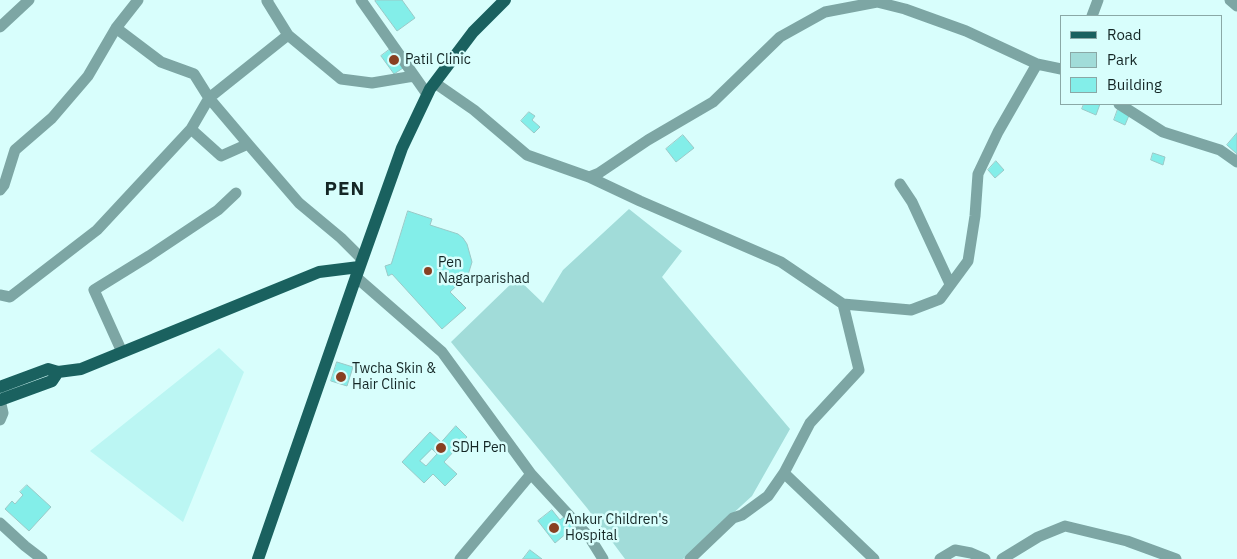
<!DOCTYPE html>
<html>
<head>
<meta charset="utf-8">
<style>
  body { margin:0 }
  #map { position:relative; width:1237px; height:559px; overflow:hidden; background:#d8fefc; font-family:"IBM Plex Sans",sans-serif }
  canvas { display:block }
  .legend { position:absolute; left:1060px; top:15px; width:162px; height:90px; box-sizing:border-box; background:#d8fefc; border:1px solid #8aa8a6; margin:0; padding:6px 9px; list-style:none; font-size:15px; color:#142625 }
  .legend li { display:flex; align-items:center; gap:10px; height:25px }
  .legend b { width:25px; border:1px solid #8aa8a6 }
</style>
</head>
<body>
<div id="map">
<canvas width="1237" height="559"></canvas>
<ul class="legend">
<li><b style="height:6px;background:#1a615f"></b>Road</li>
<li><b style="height:14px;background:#a1dcd9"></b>Park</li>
<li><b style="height:14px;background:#83eee9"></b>Building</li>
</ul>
</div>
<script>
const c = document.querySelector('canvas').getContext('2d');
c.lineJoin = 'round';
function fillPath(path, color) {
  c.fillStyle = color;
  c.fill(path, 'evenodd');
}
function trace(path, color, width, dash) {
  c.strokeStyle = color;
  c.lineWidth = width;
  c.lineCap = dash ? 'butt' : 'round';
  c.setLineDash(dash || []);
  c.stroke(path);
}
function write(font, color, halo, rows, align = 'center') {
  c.font = font + ' "IBM Plex Sans",sans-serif';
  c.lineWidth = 5;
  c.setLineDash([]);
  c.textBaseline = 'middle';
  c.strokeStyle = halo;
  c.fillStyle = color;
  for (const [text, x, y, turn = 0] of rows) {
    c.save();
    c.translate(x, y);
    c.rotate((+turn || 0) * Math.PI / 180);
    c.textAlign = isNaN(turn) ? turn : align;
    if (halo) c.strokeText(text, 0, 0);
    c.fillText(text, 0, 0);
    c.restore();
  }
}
fillPath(new Path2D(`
  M219,348L244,372L183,522L90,451Z`), '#bbf6f3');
fillPath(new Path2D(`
  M629,209L682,251L662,277L790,429L752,496L683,559H625L587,508L451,342L517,278L543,303L563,270Z`), '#a1dcd9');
const building = new Path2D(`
  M377,0H402L415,18L397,31L375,1Z
  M393,47L406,66L394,74L381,56Z
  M1084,104H1100L1096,115L1082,109Z
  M1118,109L1130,113L1125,125L1114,120Z
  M529,112L535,116L532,120L540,127L534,133L521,121Z
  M1237,133V158L1235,156L1237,154L1227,145Z
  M683,135L694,148L676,162L666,149Z
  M1153,153L1165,157L1163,165L1151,160Z
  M996,161L1004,170L995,178L988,170Z
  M408,211L432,219L430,225L458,234L463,238L467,244L472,262L468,275L450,292L466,308L442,329L392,274L388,276L385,266L391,264Z
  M337,362L353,367L347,386L331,381Z
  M456,426L467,437L444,462L457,474L445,486L433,474L424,483L402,462L430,432L441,442ZM432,449L437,454L426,466L420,461Z
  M27,485L51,507L29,531L5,509L12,501L15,504L23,495L20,492Z
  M552,510L560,520L565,516L574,527L555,543L538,521Z
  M530,550L542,559H523Z`);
fillPath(building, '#83eee9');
trace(building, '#9ac9c7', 1);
trace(new Path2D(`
  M268,0L267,1L288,35L341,79L372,83L414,76
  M361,0L427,94
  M1230,0L1237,6
  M1092,16L1098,0
  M0,27L29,0
  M116,28L161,62L194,74L209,98L248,144
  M1037,64L1061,69
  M435,83L474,110L527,155L589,177L640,201L781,262L843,304L911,310L940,299L968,261L975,216L978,174L998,132L1037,64L966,31L905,9L877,2L825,12L780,37L713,102L648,140L599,173L589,177
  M1119,104L1163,132L1220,150L1237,162
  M191,129L209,98L288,35
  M900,184L912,202L950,284
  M0,190L4,185L15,150L52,118L88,76L116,28L138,0
  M356,277L442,352L531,474L590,538L603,559
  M0,295L10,297L97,230L191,129L221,156L248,144L299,203L341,238L362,259
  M122,352L94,290L149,256L218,210L236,193
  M0,420L3,413L0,400
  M784,473L874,559
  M0,523L25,546L42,559
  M460,559L531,474
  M690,559L733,518L742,515L768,496L784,473L810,423L859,370L843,304
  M940,559L955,550L971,553L985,559
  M1002,559L1038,537L1065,526L1127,541L1176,559`), '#7da6a4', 11);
trace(new Path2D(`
  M0,387L48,369L58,372L81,369L319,272L359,267
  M0,400L52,381L58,372
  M258,559L356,277L402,148L430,89L473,32L505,0`), '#1a615f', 12);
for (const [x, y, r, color] of [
  [394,60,6,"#884022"],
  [428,271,5,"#884022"],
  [341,377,6,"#884022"],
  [441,448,6,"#884022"],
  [554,528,6,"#884022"]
]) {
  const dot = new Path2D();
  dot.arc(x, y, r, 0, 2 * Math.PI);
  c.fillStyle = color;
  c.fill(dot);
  trace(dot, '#d8fefc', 2);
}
write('14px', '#142625', '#d8fefc', [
  ["Patil Clinic",405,60],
  ["Pen",438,263],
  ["Nagarparishad",438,279],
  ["Twcha Skin &",352,369],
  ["Hair Clinic",352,385],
  ["SDH Pen",452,448],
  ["Ankur Children's",565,520],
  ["Hospital",565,536]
], 'left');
c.letterSpacing = '1px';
write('bold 19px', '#142625', '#d8fefc', [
  ["PEN",345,190]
]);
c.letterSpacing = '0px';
</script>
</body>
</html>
